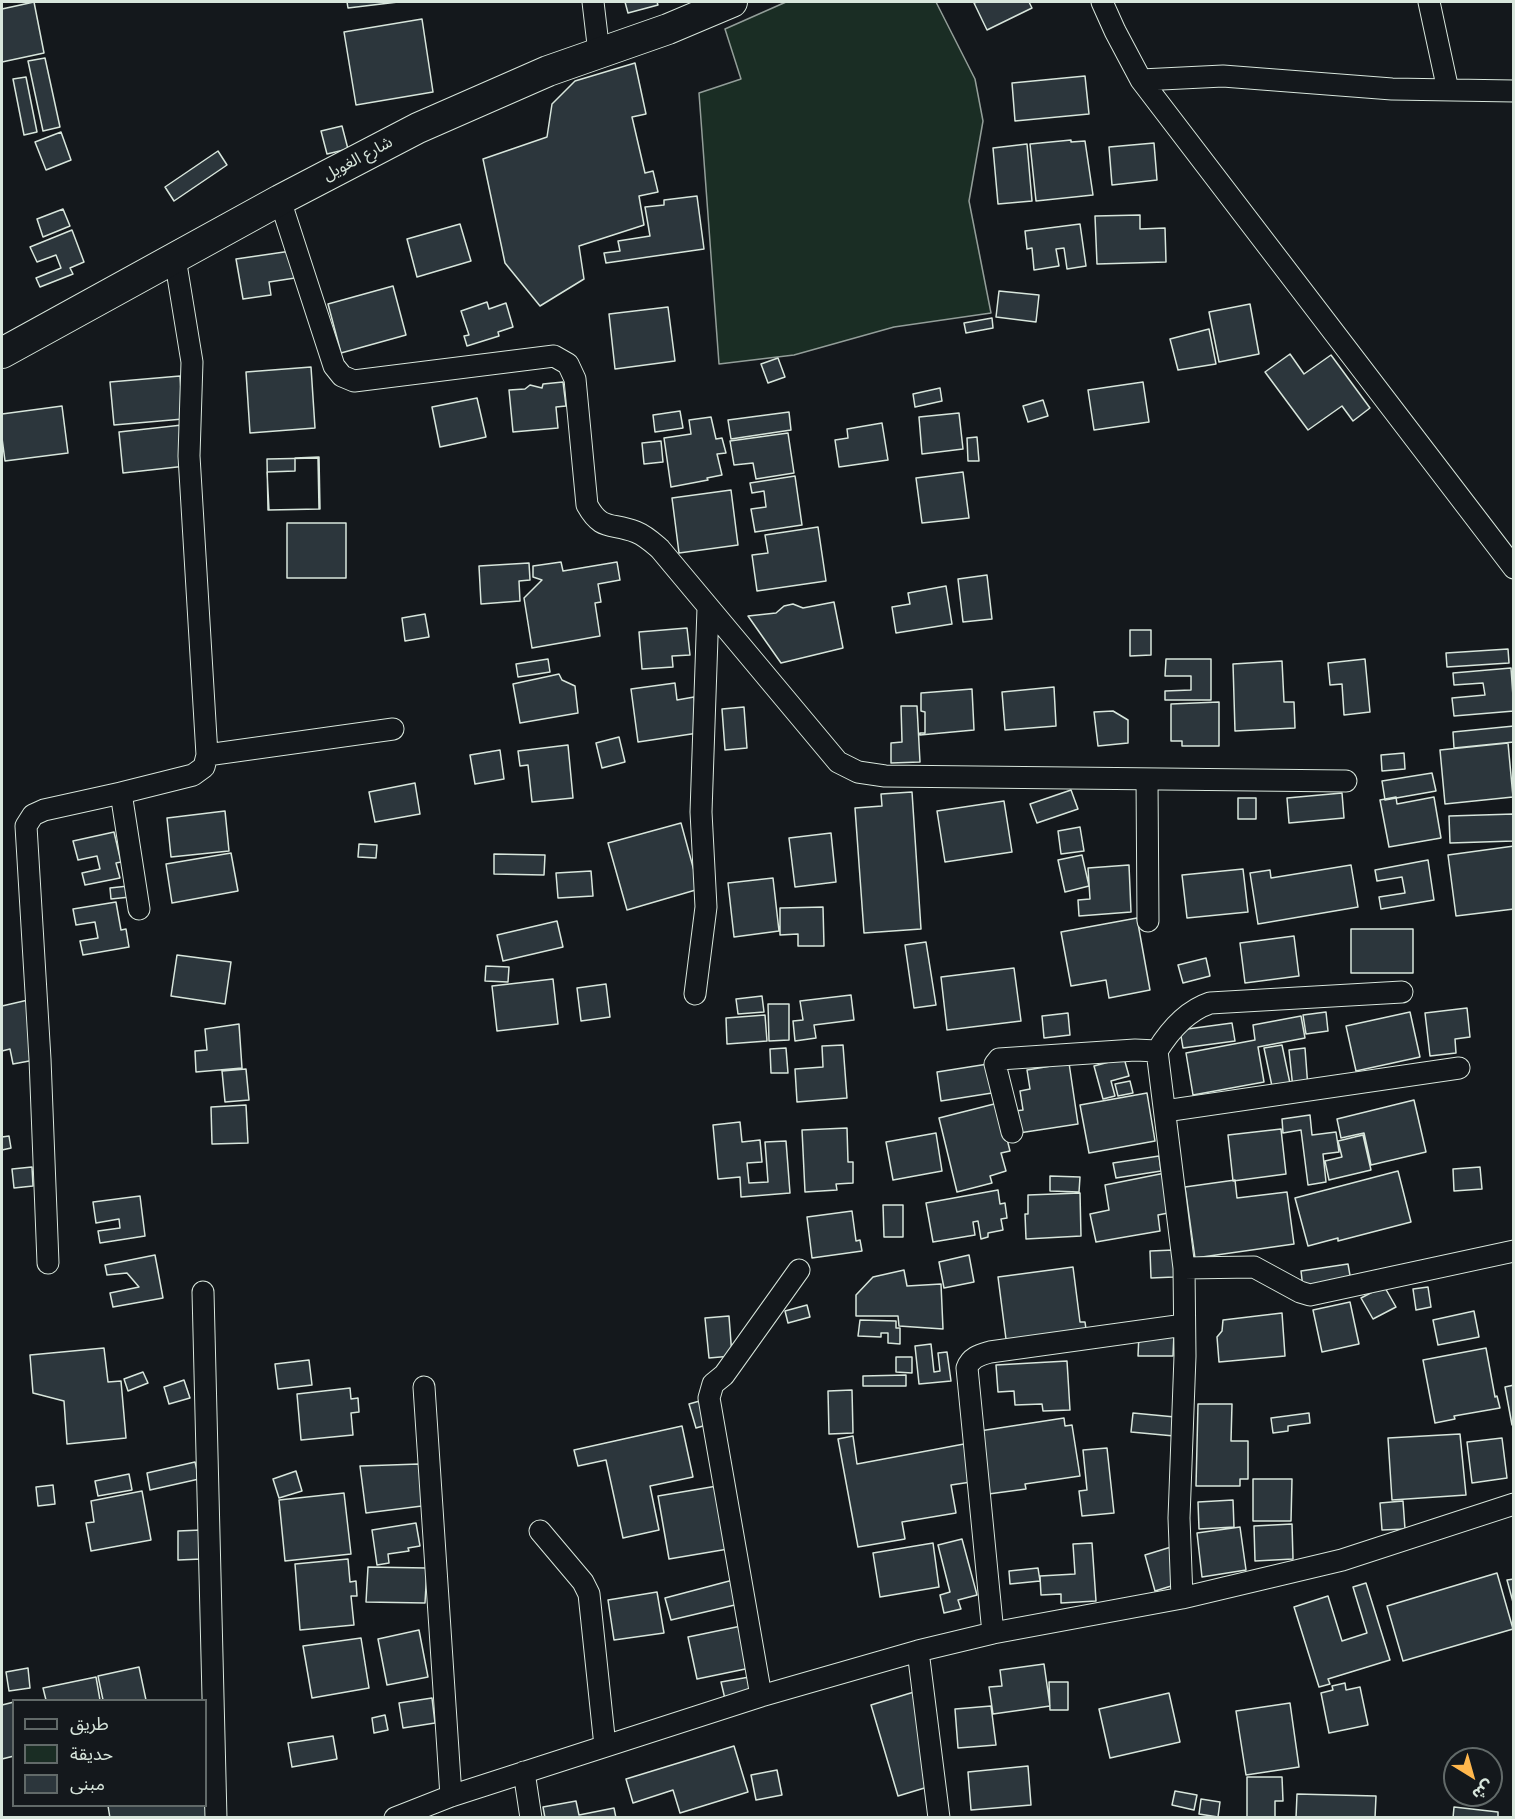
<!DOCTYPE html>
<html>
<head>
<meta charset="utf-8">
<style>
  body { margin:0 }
  #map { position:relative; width:1515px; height:1819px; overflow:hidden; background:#14181c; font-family:Helvetica,"Noto Sans Arabic",sans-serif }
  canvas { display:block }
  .frame { position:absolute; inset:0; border:3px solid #d8e6dc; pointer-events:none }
  .legend { position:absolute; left:12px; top:1699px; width:195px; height:108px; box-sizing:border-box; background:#14181c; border:2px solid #626a69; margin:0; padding:8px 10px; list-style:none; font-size:18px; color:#d8e6dc }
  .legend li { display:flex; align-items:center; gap:12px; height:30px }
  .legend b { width:30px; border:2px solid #626a69 }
  .north { position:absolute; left:1443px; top:1747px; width:60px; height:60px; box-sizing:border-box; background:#14181c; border:2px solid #626a69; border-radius:50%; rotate:143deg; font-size:16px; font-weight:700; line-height:24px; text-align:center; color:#d8e6dc }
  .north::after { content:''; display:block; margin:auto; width:21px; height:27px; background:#ffb74d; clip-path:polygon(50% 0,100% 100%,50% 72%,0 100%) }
</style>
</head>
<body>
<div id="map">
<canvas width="1515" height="1819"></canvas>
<div class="frame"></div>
<ul class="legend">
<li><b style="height:8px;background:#14181c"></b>طريق</li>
<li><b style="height:16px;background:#1a2d24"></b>حديقة</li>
<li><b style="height:16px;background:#2c363c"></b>مبنى</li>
</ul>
<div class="north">ش</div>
</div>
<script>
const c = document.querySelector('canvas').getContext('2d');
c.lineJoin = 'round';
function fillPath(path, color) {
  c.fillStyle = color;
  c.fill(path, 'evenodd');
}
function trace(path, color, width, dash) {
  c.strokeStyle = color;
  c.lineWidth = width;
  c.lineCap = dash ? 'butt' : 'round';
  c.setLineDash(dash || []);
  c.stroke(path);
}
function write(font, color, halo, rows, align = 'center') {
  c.font = font + ' Helvetica,"Noto Sans Arabic",sans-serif';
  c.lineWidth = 4.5;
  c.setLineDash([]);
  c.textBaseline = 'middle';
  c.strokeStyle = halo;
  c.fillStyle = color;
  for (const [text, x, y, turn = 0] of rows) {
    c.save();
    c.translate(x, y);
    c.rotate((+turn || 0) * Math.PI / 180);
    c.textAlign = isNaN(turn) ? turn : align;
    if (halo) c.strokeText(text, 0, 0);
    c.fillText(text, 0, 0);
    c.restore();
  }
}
const green = new Path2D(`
  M786,2H936L975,79L983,121L969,201L991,313L894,327L794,355L719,364L699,93L741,79L725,29Z`);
fillPath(green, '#1a2d24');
trace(green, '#939e99', 1.5);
const building = new Path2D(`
  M34,2L44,53L2,62V9Z
  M347,2H398L348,8Z
  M625,2H657L658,5L628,13Z
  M977,2H1029L1032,8L987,30L974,3Z
  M422,19L433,92L356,105L344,32Z
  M45,58L60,127L43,131L28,61Z
  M635,63L646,114L632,117L645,173L653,171L658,192L639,196L644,225L579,246L584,279L540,306L505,263L483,159L547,137L552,104L575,81Z
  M1085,76L1089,114L1015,121L1012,83Z
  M26,77L37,132L24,135L13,79Z
  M342,126L348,149L327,154L321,131Z
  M61,132L71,160L46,170L35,142Z
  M1071,140V142L1085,141L1093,195L1036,201L1030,144Z
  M1154,143L1157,180L1112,185L1109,147Z
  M1027,144L1032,201L998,204L993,148Z
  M218,151L227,165L174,201L165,187Z
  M697,196L704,249L606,263L604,253L620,251L618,241L650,236L645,207L664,205V200Z
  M63,209L70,226L43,237L37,219Z
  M1140,215V229L1165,228L1166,262L1097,264L1095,216Z
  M460,224L471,261L417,277L407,239Z
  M1080,224L1086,266L1067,269L1064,248L1056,249L1059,266L1034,270L1032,248L1027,249L1025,231Z
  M72,230L84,262L70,268L73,274L40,287L36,278L61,268L56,255L37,262L30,247Z
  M291,251L295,278L269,282L271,295L243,299L236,259Z
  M393,286L406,335L341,353L328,304Z
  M999,291L1039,295L1036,322L996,317Z
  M487,302L489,309L506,303L513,327L498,332L499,336L467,346L464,336L469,335L461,311Z
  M1250,304L1259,354L1219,362L1209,312Z
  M668,307L675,361L615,369L609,314Z
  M992,318L993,328L966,333L964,323Z
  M1209,329L1216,364L1178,370L1170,339Z
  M1290,354L1304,374L1331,355L1370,408L1353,421L1342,406L1308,430L1265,372Z
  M778,358L785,377L768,383L761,364Z
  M311,367L315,428L250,433L246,372Z
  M180,376L183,419L114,425L110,382Z
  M563,382L566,406L556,407L558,428L513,432L509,390L525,389L530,385L542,388L543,384Z
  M1143,382L1149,422L1094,430L1088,390Z
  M940,388L942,401L915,407L913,394Z
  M477,398L486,437L440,447L432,407Z
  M1043,400L1048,416L1028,422L1023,406Z
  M62,406L68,453L5,461L2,438V414Z
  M680,411L683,428L655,432L653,415Z
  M789,412L791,430L731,439L728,420Z
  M959,413L963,449L922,454L919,417Z
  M711,417L716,439L722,438L726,453L717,454L722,475L707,478L708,480L671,487L664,438L691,434L689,420Z
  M882,423L888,460L839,467L835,440L848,438L847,429Z
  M182,425L186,466L123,473L119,432Z
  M788,433L794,473L756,479L753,463L734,465L730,441Z
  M977,437L979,461H968L967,438Z
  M661,441L663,462L644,464L642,443Z
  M319,457L320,509L269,510L267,472L295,471V458Z
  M318,458L319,509L268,510L267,459Z
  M963,472L969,518L922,523L916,478Z
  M795,476L802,525L755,532L751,509L766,507L764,491L752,493L750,483Z
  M731,490L738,545L679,553L672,498Z
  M287,523H346V578H287Z
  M818,527L826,581L757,591L752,555L768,553L765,535Z
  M561,562L563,571L617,562L620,580L598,584L601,602L595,603L600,636L532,648L524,598L542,580L533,577V566Z
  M529,563L530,580L519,581L520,601L481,604L479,566Z
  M987,575L992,619L963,622L958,579Z
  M946,586L952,624L896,633L892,607L910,604L908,593Z
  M834,602L843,648L781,663L748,616L776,613L784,606L793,604L803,608Z
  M425,614L429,637L405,641L402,618Z
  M687,628L690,655L672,656L673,667L642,669L639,632Z
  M1130,630H1151V655L1130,656Z
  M1508,649L1509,663L1447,667L1446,653Z
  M548,659L550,672L518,677L516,664Z
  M1166,659H1211V700H1165V691L1191,690V676H1165Z
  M1365,659L1370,712L1344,715L1342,684L1330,685L1328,663Z
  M1282,661L1284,702H1294L1295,728L1235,731L1233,664Z
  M1511,668L1514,711L1454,716L1452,698L1485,695L1483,683L1454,685L1453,673Z
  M559,674L562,680L575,686L578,713L520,723L513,684Z
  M675,683L677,700L694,697L698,733L638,742L631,689Z
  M1054,687L1056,726L1005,730L1002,692Z
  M972,689L974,730L920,735V733H925V712L921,711V693Z
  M1219,702V746H1182V741H1171V704Z
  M901,706H917L920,762L891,763V743L902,742Z
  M744,707L747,748L725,750L722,709Z
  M1113,711L1128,720V743L1098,746L1094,712Z
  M1514,726V742L1454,748L1453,732Z
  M619,737L625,762L602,768L596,743Z
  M1508,743L1513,797L1445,804L1440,750Z
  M568,745L573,798L532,802L528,765L520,766L518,751Z
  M500,750L504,779L475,784L470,755Z
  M1404,753L1405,769L1382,771L1381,755Z
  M1432,773L1436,791L1385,800L1382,781Z
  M415,783L420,814L375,822L369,792Z
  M1071,790L1078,809L1037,823L1030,804Z
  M912,792L921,929L864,933L855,808L882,806L881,794Z
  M1342,793L1344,818L1289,823L1287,798Z
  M1396,797L1397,804L1434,797L1441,838L1389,847L1380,800Z
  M1238,798H1256V819H1238Z
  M1004,801L1012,852L945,862L937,811Z
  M225,811L229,851L171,857L167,818Z
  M1514,814V841L1450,843L1449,816Z
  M681,823L699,889L627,910L608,843Z
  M1080,827L1084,851L1061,854L1058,831Z
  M114,832L121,862L116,863L120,878L85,885L82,873L100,869L97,856L78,860L73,841Z
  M831,833L836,882L795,887L789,838Z
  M359,844L377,845L376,858L358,857Z
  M1514,846V909L1456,916L1448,855Z
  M231,853L238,891L172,903L166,864Z
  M494,854L545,855L544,875L494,874Z
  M1082,855L1089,886L1065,892L1058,860Z
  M1428,860L1434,900L1381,909L1379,897L1405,893L1402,877L1377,881L1375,870Z
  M1129,865L1131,912L1079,916L1078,900L1090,899L1088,868Z
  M1351,865L1358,907L1258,924L1250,873L1270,870L1271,878Z
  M1243,869L1248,912L1187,918L1182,875Z
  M591,871L593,896L558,898L556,873Z
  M773,878L779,931L734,937L728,883Z
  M128,886L130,897L111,899L110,888Z
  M116,902L121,930L126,929L129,947L83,955L80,941L98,938L95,922L76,925L73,909Z
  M823,907L824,946H798V934L780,935V908Z
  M1137,918L1150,990L1109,998L1106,980L1071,986L1061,932Z
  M557,921L563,947L503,961L497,935Z
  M1351,929H1413V973H1351Z
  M1294,936L1299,976L1245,983L1240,943Z
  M926,942L936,1005L914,1008L905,945Z
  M177,955L231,962L225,1004L171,996Z
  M1206,958L1210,976L1183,983L1178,965Z
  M486,966L509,967L508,982L485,981Z
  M1014,968L1021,1021L947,1030L941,977Z
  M553,979L558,1024L497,1031L492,986Z
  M606,984L610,1017L581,1021L577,988Z
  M851,995L854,1020L814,1025L816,1038L795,1041L793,1021L803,1020L800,1001Z
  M762,996L764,1012L738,1014L736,999Z
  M28,1000L40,1059L13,1064L10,1049L2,1051V1006Z
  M768,1004H789V1040L769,1041Z
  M1467,1008L1470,1037L1455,1039L1456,1053L1430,1056L1425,1013Z
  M1326,1012L1328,1031L1306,1034L1303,1015Z
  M1410,1012L1420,1057L1356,1071L1346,1026Z
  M1068,1013L1070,1035L1044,1038L1042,1016Z
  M765,1015L767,1041L727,1044L726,1018Z
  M1301,1016L1305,1038L1258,1047L1264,1082L1193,1095L1186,1053L1255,1040L1253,1025Z
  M1232,1023L1235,1041L1183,1048L1180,1030Z
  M239,1024L242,1068L196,1072L195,1051L207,1050L205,1029Z
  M843,1045L847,1098L797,1102L795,1069L823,1067L822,1046Z
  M1282,1045L1291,1088L1273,1091L1264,1048Z
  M786,1048L788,1073H771L770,1049Z
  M1305,1048L1308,1088L1293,1089L1289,1050Z
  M1124,1058L1129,1076L1111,1081L1115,1096L1103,1099L1094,1066Z
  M1069,1063L1078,1124L1019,1133L1015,1111L1023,1110L1020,1091L1030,1089L1027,1070Z
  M988,1064L992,1093L941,1101L937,1072Z
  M246,1069L249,1100L225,1102L222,1071Z
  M1130,1081L1133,1093L1118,1096L1115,1084Z
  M1147,1093L1155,1141L1089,1153L1080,1105Z
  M1414,1100L1426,1152L1371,1165L1364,1133L1341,1138L1337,1119Z
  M998,1103L1010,1151L1001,1153L1006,1171L990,1176L992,1183L957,1192L939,1118Z
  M246,1105L248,1143L212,1144L211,1107Z
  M1310,1115L1312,1135L1336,1132L1339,1152L1323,1154L1326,1182L1308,1185L1301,1130L1283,1133L1282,1119Z
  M740,1122L742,1142L760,1140L762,1162L747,1163L749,1183L768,1182L765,1142L786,1141L790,1193L741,1197L740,1177L718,1179L713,1125Z
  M847,1128L848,1162H853V1183L836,1184L837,1190L805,1192L802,1130Z
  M1281,1129L1286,1174L1233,1181L1228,1135Z
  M936,1133L942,1171L893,1180L886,1142Z
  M1363,1135L1371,1170L1329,1180L1325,1161L1342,1157L1338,1141Z
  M9,1136L11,1148L2,1150V1137Z
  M1159,1156L1161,1171L1116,1178L1113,1163Z
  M32,1167L33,1186L14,1188L12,1169Z
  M1480,1167L1482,1189L1454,1191L1453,1169Z
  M1398,1171L1411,1222L1338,1241V1238L1308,1246L1295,1198Z
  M1165,1173L1173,1212L1158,1215L1160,1231L1096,1242L1090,1214L1109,1210L1105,1185Z
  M1050,1176L1080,1177L1079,1192L1050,1191Z
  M1235,1180L1237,1198L1287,1192L1294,1244L1195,1258L1185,1187Z
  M998,1190L1000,1204L1005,1203L1007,1218L1001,1219L1003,1230L988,1233V1237L981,1239L978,1221L973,1222L975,1235L933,1242L926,1203Z
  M1080,1193L1081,1236L1026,1239L1025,1214H1028V1195Z
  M140,1196L145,1236L100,1243L98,1231L120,1228L119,1219L96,1223L93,1202Z
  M883,1205H903V1237H884Z
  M852,1211L856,1241L860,1240L862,1251L812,1258L807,1217Z
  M1174,1250V1277L1151,1278L1150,1251Z
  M155,1255L163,1298L113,1307L110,1293L139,1287L127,1273L107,1275L105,1265Z
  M969,1255L974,1282L944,1288L939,1262Z
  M1348,1264L1351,1281L1303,1288L1301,1271Z
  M1073,1267L1080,1322H1085L1087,1336L1007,1347L998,1277Z
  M904,1270L907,1286L941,1284L943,1329L899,1326L898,1316H856V1295L873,1277Z
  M1384,1286L1396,1307L1373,1319L1361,1298Z
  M1428,1287L1431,1307L1416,1310L1413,1289Z
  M1350,1302L1359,1344L1322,1352L1313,1310Z
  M807,1305L810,1317L788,1323L785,1311Z
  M1474,1311L1479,1337L1438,1345L1433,1320Z
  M1282,1313L1285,1356L1219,1362L1217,1337L1222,1331L1223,1320Z
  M729,1316L732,1356L709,1358L705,1318Z
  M860,1320L896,1321V1328H900V1344L888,1343V1333H881V1337L858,1336Z
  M1139,1334H1174L1173,1356H1138Z
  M931,1344L934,1372L940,1371L938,1353L947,1352L951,1381L919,1384L915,1346Z
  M104,1348L108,1382L121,1381L126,1438L67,1444L64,1401L33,1393L30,1355Z
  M1486,1348L1495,1397L1497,1396L1500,1408L1454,1416L1455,1419L1435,1423L1423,1360Z
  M896,1357H912V1373L896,1372Z
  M309,1360L312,1385L278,1389L275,1364Z
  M1067,1361L1070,1410L1043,1411L1042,1404L1015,1405L1014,1391L998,1392L996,1365Z
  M143,1372L148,1383L128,1391L124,1379Z
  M906,1375V1386H863V1376Z
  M184,1380L190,1398L169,1404L164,1387Z
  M1514,1385V1424L1512,1425L1505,1387Z
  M350,1388L351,1399L358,1398L359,1412L351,1413L353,1435L301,1440L297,1394Z
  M852,1390L853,1433L829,1434L828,1391Z
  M703,1400L710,1424L696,1428L689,1404Z
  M1198,1404H1232L1231,1441H1248V1479H1240V1486H1196Z
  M1133,1413L1175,1417L1174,1436L1131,1432Z
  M1309,1413L1310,1423L1288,1426V1431L1273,1433L1271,1418Z
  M1064,1418L1065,1426L1072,1425L1080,1476L1025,1484L1026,1489L981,1495L973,1432Z
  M682,1426L693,1477L650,1486L659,1530L623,1538L606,1460L578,1466L574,1450Z
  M1460,1434L1466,1495L1392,1500L1388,1438Z
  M853,1436L857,1464L964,1444L971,1482L951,1485L956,1513L902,1522L905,1539L858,1547L838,1439Z
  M1502,1438L1507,1478L1472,1483L1467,1442Z
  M1107,1448L1114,1513L1082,1516L1079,1491L1087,1490L1083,1450Z
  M195,1462L199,1479L150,1490L147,1473Z
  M419,1464L422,1506L366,1513L360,1466Z
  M296,1471L302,1491L279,1498L273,1479Z
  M129,1474L132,1490L98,1496L95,1481Z
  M1253,1479H1292L1291,1521H1253Z
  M53,1485L55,1504L38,1506L36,1487Z
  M717,1486L728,1549L669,1559L658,1496Z
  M142,1491L151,1540L91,1551L86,1523L94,1522L91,1501Z
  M344,1493L351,1554L285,1561L279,1500Z
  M1233,1500L1234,1527L1199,1529L1198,1502Z
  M1403,1501L1405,1529L1382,1530L1380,1503Z
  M416,1523L420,1546L408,1548L409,1551L388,1554L389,1563L377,1565L372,1530Z
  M1292,1524L1293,1559L1255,1561L1254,1526Z
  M1240,1527L1246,1570L1202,1577L1197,1533Z
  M201,1530L202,1559L178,1560V1531Z
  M962,1539L977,1595L958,1600L961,1609L944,1613L940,1595L950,1592L938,1545Z
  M933,1543L939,1587L880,1597L873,1553Z
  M1092,1543L1096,1601L1061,1603V1594L1041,1595L1040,1576L1075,1574L1073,1544Z
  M1171,1547L1181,1583L1155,1591L1145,1555Z
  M348,1559L350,1582L356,1581L357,1596H351L354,1625L300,1630L295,1564Z
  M368,1567L427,1568L425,1603L366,1602Z
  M1038,1568L1040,1581L1010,1584L1009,1571Z
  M1497,1573L1513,1629L1403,1661L1387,1606Z
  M1514,1579V1606L1507,1580Z
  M733,1580L739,1604L671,1620L665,1598Z
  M1366,1583L1390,1660L1328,1679L1330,1684L1319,1687L1294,1607L1328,1596L1342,1641L1367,1633L1353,1587Z
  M657,1592L664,1633L614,1640L608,1600Z
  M746,1625L755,1667L697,1679L688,1637Z
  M419,1630L428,1677L387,1685L378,1639Z
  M361,1638L369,1688L312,1698L303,1646Z
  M1044,1664L1050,1706L993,1714L989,1687L1002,1686L1000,1670Z
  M139,1667L146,1700H103L98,1676Z
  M28,1668L30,1688L9,1691L6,1672Z
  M755,1676L758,1692L725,1699L721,1682Z
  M96,1677L100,1700H46L43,1688Z
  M1049,1682H1068V1710H1050Z
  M1345,1683L1346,1690L1360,1687L1368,1725L1329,1733L1321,1693L1333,1690L1332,1686Z
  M914,1692L941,1783L898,1796L871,1705Z
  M1169,1693L1180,1742L1110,1758L1099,1709Z
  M432,1698L435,1723L403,1728L399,1703Z
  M14,1702V1756L2,1759V1705Z
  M1290,1703L1299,1767L1246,1775L1236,1711Z
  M991,1706L996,1745L958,1748L955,1709Z
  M385,1715L388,1730L374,1733L372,1718Z
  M333,1736L337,1759L292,1767L288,1743Z
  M734,1746L748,1792L680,1813L673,1790L633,1803L626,1779Z
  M1028,1766L1031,1805L971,1810L968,1772Z
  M777,1770L782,1795L756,1800L751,1775Z
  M1247,1777H1282L1283,1801H1275V1818H1247Z
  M1175,1791L1197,1795L1194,1810L1172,1805Z
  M1297,1794L1376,1796L1375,1818H1296Z
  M1201,1799L1220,1802L1218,1817L1199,1814Z
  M576,1801L579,1815L614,1808L616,1818H545L543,1807Z
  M108,1806H205L207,1818H110Z
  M1454,1807L1498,1812V1818H1453Z`);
fillPath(building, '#2c363c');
trace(building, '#d8e6dc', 1.5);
const street = new Path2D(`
  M593,2L599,53
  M1102,2L1115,31L1141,80L1514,568
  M1429,2L1448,90
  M1141,80L1223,76L1392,89L1514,91
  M280,200L334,366L342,376L354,381L554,356L568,364L575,379L587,505C602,532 611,522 636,532C646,536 652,542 660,549L838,762L858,772L885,776L1346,781
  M207,755L393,729
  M1147,779L1148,921
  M139,909L121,793L193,775L204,767L207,755L189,456L192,362L175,258
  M695,994L706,907L701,812L708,608
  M1157,1051C1170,1030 1186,1011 1210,1003L1402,992
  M1165,1111L1459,1068
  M1012,1132L995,1064L999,1059L1135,1050L1157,1051L1184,1268L1185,1356L1179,1518L1182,1598
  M48,1263L40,1059L26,826L33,815L44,810L121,793
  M1184,1268L1254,1267L1300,1292L1310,1295L1514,1251
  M203,1292L216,1818
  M424,1387L451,1796
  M540,1531L583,1582L589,1594L605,1746
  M993,1633L967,1368C971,1357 980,1355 990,1352L1184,1325
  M918,1651L939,1818
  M761,1696L709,1398L713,1384L724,1375L799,1270
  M524,1772L531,1818
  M395,1818L451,1796L761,1696L918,1651L993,1633L1182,1598L1342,1560L1514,1504`);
const secondary = new Path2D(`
  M2,353L280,200L418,128L548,71L668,29L732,2`);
trace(street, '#d8e6dc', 23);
trace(secondary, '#d8e6dc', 32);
trace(street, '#14181c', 21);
trace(secondary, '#14181c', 30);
write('16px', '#d8e6dc', '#14181c', [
  ["شارع الغويل",358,159,-28]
]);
</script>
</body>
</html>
